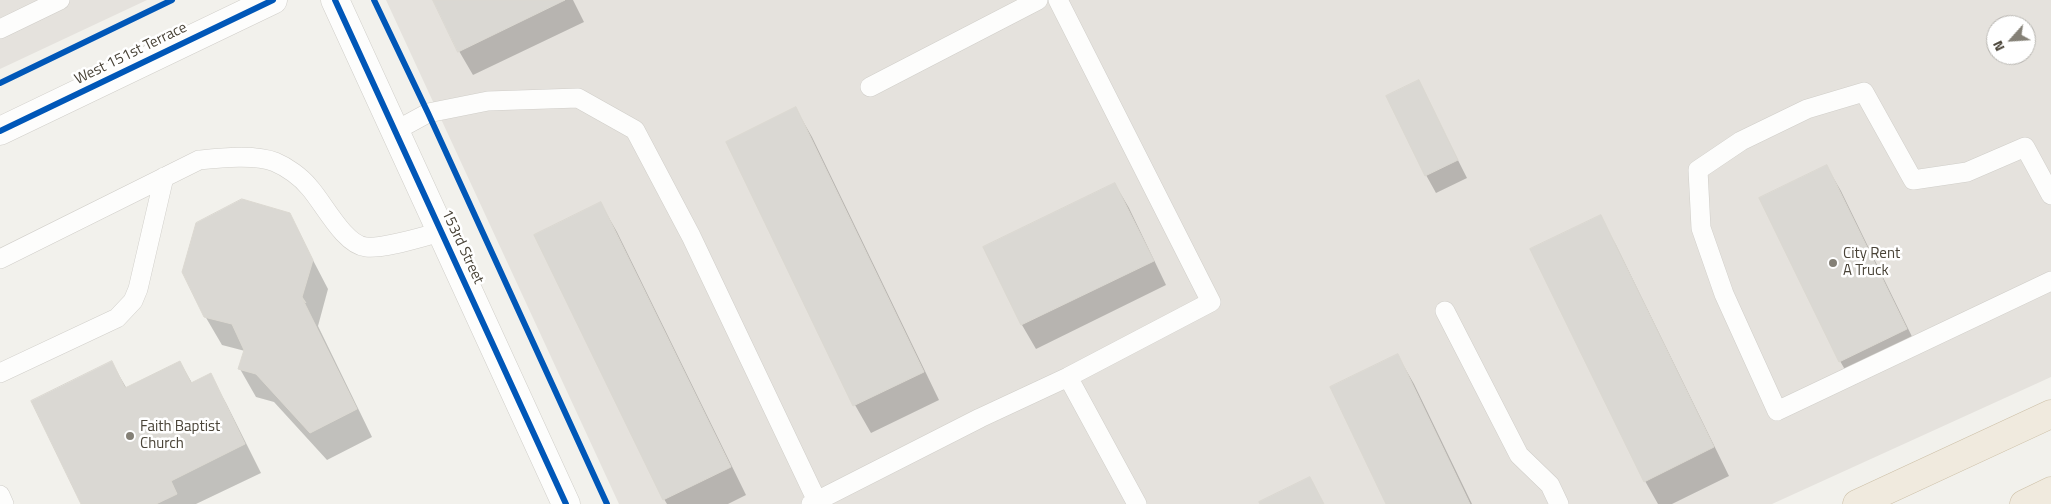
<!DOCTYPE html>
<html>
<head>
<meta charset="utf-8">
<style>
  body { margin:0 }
  #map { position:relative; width:2051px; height:504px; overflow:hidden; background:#f2f1ec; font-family:"Titillium Web",sans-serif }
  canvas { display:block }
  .north { position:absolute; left:1986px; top:15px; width:50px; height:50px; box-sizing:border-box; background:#fff; border:1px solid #b6b4af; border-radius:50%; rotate:244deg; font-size:14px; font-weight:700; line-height:20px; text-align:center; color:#494337 }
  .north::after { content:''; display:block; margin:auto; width:18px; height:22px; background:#848076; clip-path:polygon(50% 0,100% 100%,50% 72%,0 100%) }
</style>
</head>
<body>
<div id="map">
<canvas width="2051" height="504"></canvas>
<div class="north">N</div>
</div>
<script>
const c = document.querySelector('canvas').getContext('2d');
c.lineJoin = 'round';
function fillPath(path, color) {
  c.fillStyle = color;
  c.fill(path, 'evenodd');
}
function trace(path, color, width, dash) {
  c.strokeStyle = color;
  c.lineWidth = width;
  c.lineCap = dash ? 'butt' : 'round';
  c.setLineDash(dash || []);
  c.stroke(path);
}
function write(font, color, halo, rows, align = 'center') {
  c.font = font + ' "Titillium Web",sans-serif';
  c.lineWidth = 5;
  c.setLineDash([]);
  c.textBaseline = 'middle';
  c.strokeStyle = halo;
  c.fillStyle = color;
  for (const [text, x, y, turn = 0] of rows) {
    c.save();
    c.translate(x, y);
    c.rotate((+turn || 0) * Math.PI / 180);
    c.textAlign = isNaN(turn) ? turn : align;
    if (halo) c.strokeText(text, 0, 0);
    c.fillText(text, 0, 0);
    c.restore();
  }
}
fillPath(new Path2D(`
  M0,0H147L0,69Z
  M386,0H2051V377L1772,504H619ZM1996,25H2026V55H1996Z`), '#e5e2dd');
fillPath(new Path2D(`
  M434,0H573L584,22L473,75L459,51Z
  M1418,81L1467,178L1436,193L1426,175Z
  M796,109L812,137L939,400L871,433L855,405L728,142Z
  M1827,167L1841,191L1920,353L1854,385L1840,361Z
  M1115,184L1129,208L1166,285L1036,349L1022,325L984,248Z
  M601,204L617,232L746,495L728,504H667L664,499Z
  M289,214L328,289L318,326L372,437L327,460L274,402L256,397L240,369L245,351L222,345L205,316Z
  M1600,217L1616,245L1729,476L1672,504H1658L1645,481Z
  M1398,356L1414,384L1472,504H1387Z
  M180,362L192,383L210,375L226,403L261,473L196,504H83L112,363L127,389Z`), '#0003');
const building = new Path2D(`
  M433,0H565L458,52Z
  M1419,80L1458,160L1425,176L1386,96Z
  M796,107L924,372L853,406L726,142Z
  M1827,165L1907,329L1839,362L1759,198Z
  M1115,183L1154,261L1021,325L983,247Z
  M242,199L290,213L313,260L302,297L306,303L303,300L357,409L310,433L256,374L238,369L244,350L232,324L204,317L182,272L196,223Z
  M601,202L731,467L663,500L534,235Z
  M1601,215L1714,447L1644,482L1530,249Z
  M1398,354L1470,504H1386L1330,387Z
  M112,361L125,388L180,361L191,383L211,373L245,444L171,481L177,494L156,504H81L31,401Z
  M1310,477L1324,504H1260L1259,502Z`);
fillPath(building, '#dad8d3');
trace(building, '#dbd8d1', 1);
const service = new Path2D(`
  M0,29L60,0
  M870,87L1038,0
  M395,131L428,113L488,101L578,98L635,130L691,236L817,501
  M2051,195L2025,147L1967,172L1913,180L1864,92L1807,109L1741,141L1698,170L1701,228L1724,294L1777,411L2051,281
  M0,259L199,160C219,158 256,154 275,162C287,167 301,177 309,187C323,202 344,245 366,247C385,249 421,237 441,232
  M1445,311L1519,455L1550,485L1559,504
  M0,373L117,318L133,301L138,289L164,177
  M1068,377L1137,504
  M0,495L4,504
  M811,504L980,418L1068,377L1211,302L1058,0`);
const tertiary = new Path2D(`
  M335,0L566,504
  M0,131L273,0`);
const trunk = new Path2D(`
  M1857,504L2051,414
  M2024,504L2051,491`);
trace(service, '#d0cec9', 20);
trace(tertiary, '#d0cec9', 29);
trace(trunk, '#ccbfa6', 29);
trace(service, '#fdfdfc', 19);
trace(tertiary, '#fdfdfc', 28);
trace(trunk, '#f0eade', 28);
trace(new Path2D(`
  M335,0L566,504
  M374,0L428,113L607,504
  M0,83L172,0
  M0,131L273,0`), '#0057b8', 6);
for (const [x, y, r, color] of [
  [1833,263,5,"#848076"],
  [130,436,5,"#848076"]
]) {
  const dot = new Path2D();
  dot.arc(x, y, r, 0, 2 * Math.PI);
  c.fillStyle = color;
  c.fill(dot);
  trace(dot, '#fff', 2);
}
write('15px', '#494337', '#fff', [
  ["West 151st Terrace",131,54,-26],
  ["153rd Street",462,247,65]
]);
write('15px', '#494337', '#fff', [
  ["City Rent",1843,254],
  ["A Truck",1843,271],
  ["Faith Baptist",140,427],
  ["Church",140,444]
], 'left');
</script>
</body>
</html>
